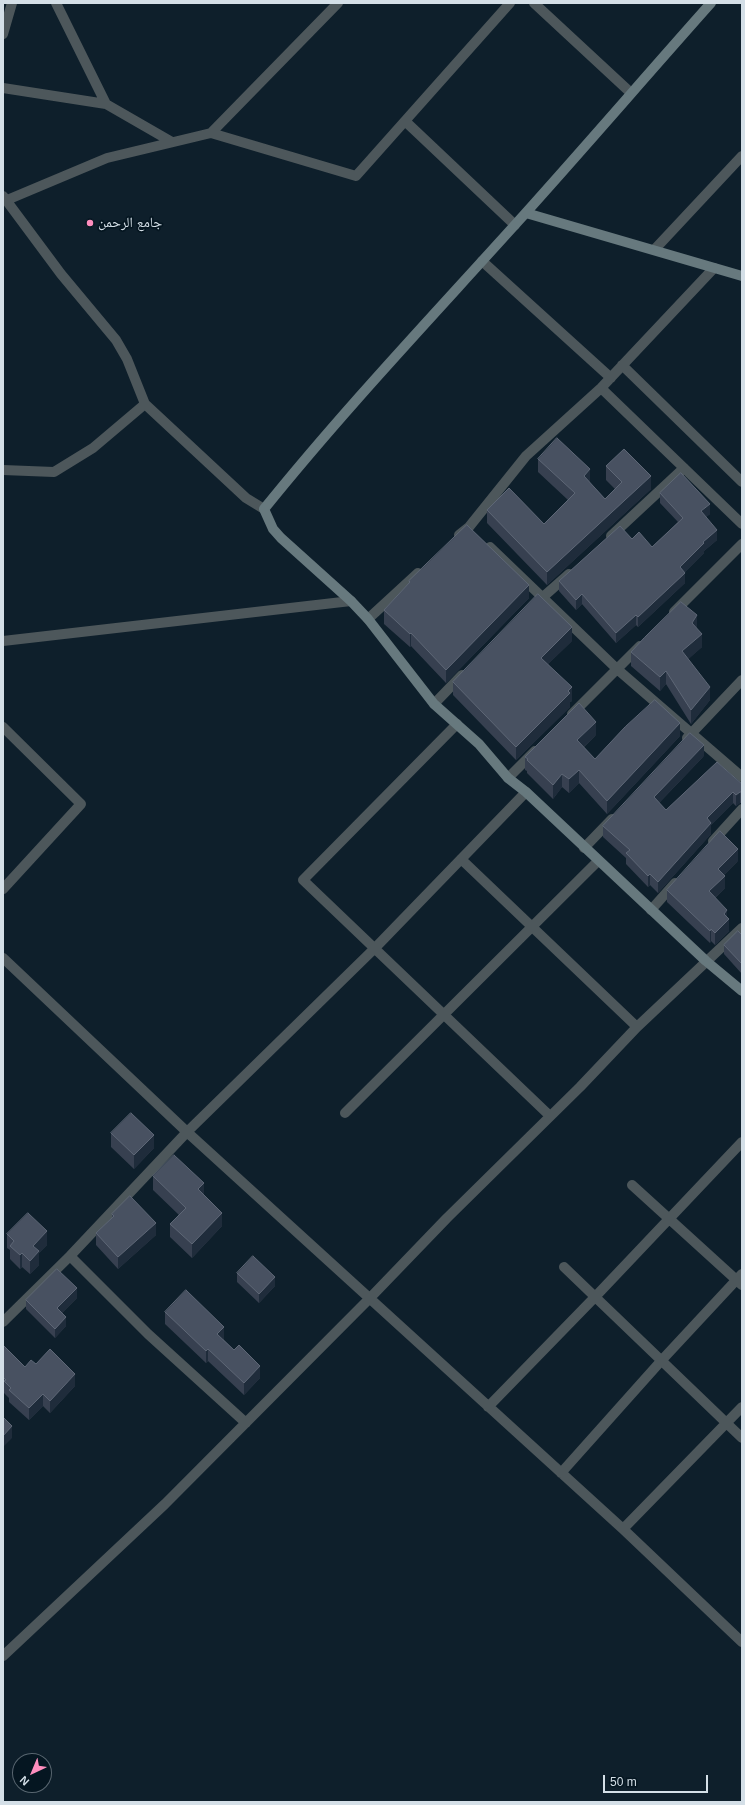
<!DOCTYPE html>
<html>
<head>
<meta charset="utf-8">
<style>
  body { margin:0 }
  #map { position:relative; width:745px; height:1805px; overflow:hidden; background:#0e1f2b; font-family:Helvetica,sans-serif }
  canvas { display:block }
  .frame { position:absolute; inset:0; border:4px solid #d4dfe7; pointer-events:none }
  .north { position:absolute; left:12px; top:1753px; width:40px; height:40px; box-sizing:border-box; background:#051621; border:1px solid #586670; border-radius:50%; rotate:224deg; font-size:11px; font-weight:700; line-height:16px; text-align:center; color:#d4dfe7 }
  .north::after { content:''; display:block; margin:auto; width:14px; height:18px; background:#fe8ebe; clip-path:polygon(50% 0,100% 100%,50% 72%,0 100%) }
  .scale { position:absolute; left:603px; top:1775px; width:105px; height:18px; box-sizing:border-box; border:2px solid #d4dfe7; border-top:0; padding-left:5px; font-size:12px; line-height:14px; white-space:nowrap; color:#d4dfe7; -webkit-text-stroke:3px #051621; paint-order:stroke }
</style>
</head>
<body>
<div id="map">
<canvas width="745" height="1805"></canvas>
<div class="frame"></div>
<div class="north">N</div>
<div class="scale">50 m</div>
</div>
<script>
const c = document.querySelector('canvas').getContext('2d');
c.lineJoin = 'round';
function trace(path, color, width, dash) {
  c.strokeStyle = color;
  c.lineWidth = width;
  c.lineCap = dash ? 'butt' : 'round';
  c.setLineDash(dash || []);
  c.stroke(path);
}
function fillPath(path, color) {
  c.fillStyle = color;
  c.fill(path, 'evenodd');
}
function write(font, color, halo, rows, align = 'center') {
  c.font = font + ' Helvetica,"Noto Naskh Arabic",sans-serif';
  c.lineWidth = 3.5;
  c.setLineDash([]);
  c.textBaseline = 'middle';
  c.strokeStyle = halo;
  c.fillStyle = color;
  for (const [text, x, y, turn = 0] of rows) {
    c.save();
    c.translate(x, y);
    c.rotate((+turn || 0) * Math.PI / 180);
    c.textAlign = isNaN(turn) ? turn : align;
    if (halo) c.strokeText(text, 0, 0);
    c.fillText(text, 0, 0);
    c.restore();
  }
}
trace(new Path2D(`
  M56,3L106,104
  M338,3L211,133L356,176L510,3
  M534,3L631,93
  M3,34L12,3
  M3,88L106,104L172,142
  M405,121L515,225
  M3,196L61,274L116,340L127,359L145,404L246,498L264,509
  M7,200L107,158L211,133
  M655,249L742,156
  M482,261L611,378
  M622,365L742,482
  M601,388L742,524
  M3,470L54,472L93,448L145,404
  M459,535L469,527L526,456L601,388L714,268
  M611,536L684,468
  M490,547L617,669L742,777
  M543,597L569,574
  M674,612L742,544
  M368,619L418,573
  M3,641L351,601
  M434,704L462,675
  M572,714L640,646
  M457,724L303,880L550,1116
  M3,727L81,804L3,889
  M687,738L742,680
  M508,778L535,751
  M713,841L742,809
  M584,848L612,819
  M461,859L637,1027
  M651,910L675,883
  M3,958L187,1132L623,1529L742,1642
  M345,1113L598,861
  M632,1185L742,1285
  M70,1256L148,1334L246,1423
  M564,1267L742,1438
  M3,1322L70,1256L187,1132L375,948L526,792
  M488,1407L595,1297L742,1142
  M561,1473L661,1361L742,1274
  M623,1529L742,1407
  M3,1656L165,1504L369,1299L447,1218L580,1087L637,1027L742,928`), '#4d575b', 10);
trace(new Path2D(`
  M711,3C645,77 580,153 513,227C429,320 343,411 264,509L273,529L281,538L351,601L368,619L434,704L479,744L508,778L526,792L706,961L742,991
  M526,213L742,276`), '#67797e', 10);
fillPath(new Path2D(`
  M538,459L590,482V483L605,499L615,489L606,480V466L651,489L547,585L487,523V510L544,524L568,500L538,472Z
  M660,493L710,514L706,517L717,540L704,551V553L685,572V583L638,627L636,625L616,643L582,604L576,610L559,591V581L632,539L652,547L678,522L660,503Z
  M409,581L529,598L446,683L411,646L410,647L384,624V610L409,583Z
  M697,629L702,647L688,659L710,700L691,724L666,684L660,691L631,666V652Z
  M572,641L548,664L572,701L570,702V707L516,760L453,695V682Z
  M596,735L584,747L595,759L680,736L607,814L579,783L569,793L562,787L553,799L527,773V771L525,770V757Z
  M742,739V750L741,749V740Z
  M704,756L659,803L666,810L742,784V803H740L736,806L733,803L711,825V834L658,893L650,885L648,887L626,864V858L603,837V826Z
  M738,861L724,875L725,888L715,898L727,917L729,931L715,945L711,941L710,943L667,902V890Z
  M742,935V974L724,954V945Z
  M111,1133L154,1148L134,1169L111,1147Z
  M153,1176L204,1195L222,1226L192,1258L170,1237V1224L179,1215L153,1190Z
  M112,1214L156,1235L118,1269L96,1245V1233L112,1218Z
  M7,1234L47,1245L39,1253V1265L30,1274L22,1267L20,1269L10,1259V1250L7,1248Z
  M237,1273L275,1286L259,1303L237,1282Z
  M77,1298L62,1313L66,1326L55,1338L26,1309V1300Z
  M165,1312L224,1339V1340L260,1378L244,1395L208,1361L206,1363L165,1324Z
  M3,1345L25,1367L36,1364L75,1386L50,1413L43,1406L29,1420L9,1402V1398L4,1393V1390L3,1389Z`), '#374050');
fillPath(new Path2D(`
  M590,469V482L584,490V476Z
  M651,476V489L547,585V572Z
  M710,504V514L701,521V511Z
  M717,530V540L704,551V553L680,577V567L703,542Z
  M685,573V583L638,627V617Z
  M529,585V598L446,683V670Z
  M582,594V604L576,610V600Z
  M636,615V625L616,643V633Z
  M697,615V629L692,623Z
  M572,627V641L541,671V658Z
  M411,633V646L410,647V634Z
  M702,634V647L682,665V651Z
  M666,671V684L660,691V677Z
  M572,687V701L570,702V707L516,760V747Z
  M710,687V700L691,724V710Z
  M596,722V735L577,753V740Z
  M680,723V736L607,814V801Z
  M704,745V756L654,808V797Z
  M579,770V783L569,793V779Z
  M562,774V787L553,799V785Z
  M733,792V803L711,825V834L658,893V882L707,818Z
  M740,792V803L736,806V795Z
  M738,849V861L718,881V869Z
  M650,874V885L648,887V876Z
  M725,876V888L709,903V891Z
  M727,910V921L729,919V931L715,945V933L724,914Z
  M711,929V941L710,943V931Z
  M154,1135V1148L134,1169V1155Z
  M204,1183V1197L198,1189Z
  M222,1213V1226L192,1258V1244Z
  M156,1223V1235L118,1269V1257Z
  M47,1231V1245L39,1253V1265L30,1274V1261L33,1246Z
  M22,1253V1267L20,1269V1255Z
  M275,1277V1286L259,1303V1294Z
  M77,1288V1298L57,1318V1308Z
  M66,1317V1326L55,1338V1329Z
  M224,1327V1339L217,1346V1334Z
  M208,1349V1361L206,1363V1351Z
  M260,1366V1378L244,1395V1383Z
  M75,1374V1386L50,1413V1401Z
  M43,1394V1406L29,1420V1408Z
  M12,1426V1438L3,1447V1436Z`), '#1f2c3b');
const building = new Path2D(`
  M557,438L590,469L584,476L605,499L622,482L606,466L624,449L651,476L547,572L487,510L509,488L544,524L575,493L538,459Z
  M681,473L710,504L701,511L717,530L703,542L704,543L680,567L685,573L638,617L636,615L616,633L582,594L576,600L559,581L620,526L632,539L639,532L652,547L683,518L660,493Z
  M467,525L529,585L446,670L411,633L410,634L384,610L410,582L409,581Z
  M538,594L572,627L541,658L572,687L568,691L570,693L516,747L453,682Z
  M681,602L697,615L692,623L702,634L682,651L710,687L691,710L666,671L660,677L631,652L644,638Z
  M655,700L680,723L607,801L579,770L569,779L562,774L553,785L527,760L528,759L525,757L579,703L596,722L577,740L595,759L625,727Z
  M690,733L704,745L654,797L666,810L717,762L742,784V792H740L736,795L733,792L707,818L711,823L658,882L650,874L648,876L626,853L630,850L603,826Z
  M720,831L738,849L718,869L725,876L709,891L727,910L724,914L729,919L715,933L711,929L710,931L667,890Z
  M738,931L742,935V964L724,945Z
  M131,1113L154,1135L134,1155L111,1133Z
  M174,1155L204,1183L198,1189L222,1213L192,1244L170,1224L186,1208L153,1176Z
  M130,1196L156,1223L118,1257L96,1233L114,1216L112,1214Z
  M28,1213L47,1231L33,1246L39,1251L30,1261L22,1253L20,1255L10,1246L14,1241L7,1234Z
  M253,1256L275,1277L259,1294L237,1273Z
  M57,1269L77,1288L57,1308L66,1317L55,1329L26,1300Z
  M186,1290L224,1327L217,1334L234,1350L239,1345L260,1366L244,1383L208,1349L206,1351L165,1312Z
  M3,1345L25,1367L31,1360L36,1364L50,1349L75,1374L50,1401L43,1394L29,1408L9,1390L11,1388L4,1381L6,1380L3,1377Z
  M3,1417L12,1426L3,1436Z`);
fillPath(building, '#485161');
trace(building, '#5e6776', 1);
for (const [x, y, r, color] of [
  [90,223,4,"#fe8ebe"]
]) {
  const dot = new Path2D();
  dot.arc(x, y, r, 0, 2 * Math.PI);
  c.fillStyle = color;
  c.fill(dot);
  trace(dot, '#051621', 1.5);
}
write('14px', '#d4dfe7', '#051621', [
  ["جامع الرحمن",98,223]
], 'left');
</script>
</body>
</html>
